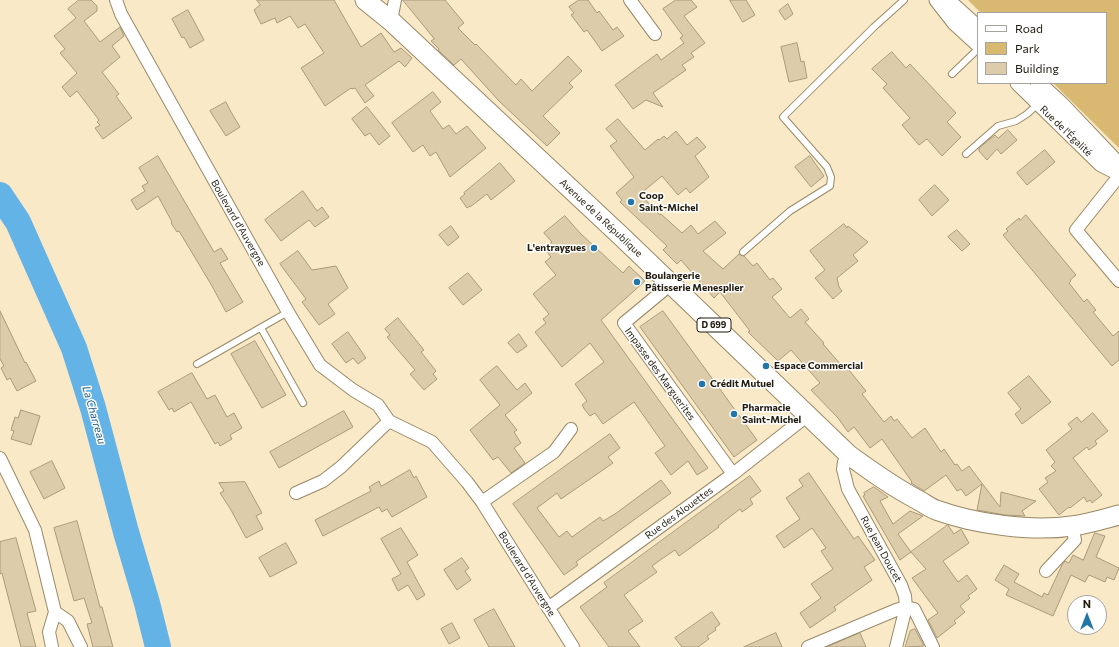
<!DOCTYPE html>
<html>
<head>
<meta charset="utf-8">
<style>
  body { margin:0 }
  #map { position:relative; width:1119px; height:647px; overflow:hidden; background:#fae9c6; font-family:Commissioner,sans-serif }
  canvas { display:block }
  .legend { position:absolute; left:977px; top:12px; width:130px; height:72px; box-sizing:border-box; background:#fff; border:1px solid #a6a49f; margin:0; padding:5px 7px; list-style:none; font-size:12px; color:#211b0e }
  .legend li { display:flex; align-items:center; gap:8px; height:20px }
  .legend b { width:20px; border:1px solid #a6a49f }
  .north { position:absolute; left:1067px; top:595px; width:40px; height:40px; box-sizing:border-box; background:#fff; border:1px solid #a6a49f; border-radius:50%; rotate:0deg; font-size:11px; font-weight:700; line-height:16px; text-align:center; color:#211b0e }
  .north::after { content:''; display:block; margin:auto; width:14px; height:18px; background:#2276a7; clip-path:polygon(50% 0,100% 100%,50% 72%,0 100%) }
</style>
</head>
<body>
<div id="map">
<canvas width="1119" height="647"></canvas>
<ul class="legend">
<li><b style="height:5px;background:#fff"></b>Road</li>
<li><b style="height:11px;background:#d9b872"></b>Park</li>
<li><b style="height:11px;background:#ddcca9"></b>Building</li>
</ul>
<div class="north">N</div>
</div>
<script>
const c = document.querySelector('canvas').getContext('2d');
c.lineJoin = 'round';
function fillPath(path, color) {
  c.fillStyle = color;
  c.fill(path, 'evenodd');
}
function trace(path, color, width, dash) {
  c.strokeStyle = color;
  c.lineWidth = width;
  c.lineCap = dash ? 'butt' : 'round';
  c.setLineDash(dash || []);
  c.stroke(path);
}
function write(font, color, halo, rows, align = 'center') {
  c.font = font + ' Commissioner,sans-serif';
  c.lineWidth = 3;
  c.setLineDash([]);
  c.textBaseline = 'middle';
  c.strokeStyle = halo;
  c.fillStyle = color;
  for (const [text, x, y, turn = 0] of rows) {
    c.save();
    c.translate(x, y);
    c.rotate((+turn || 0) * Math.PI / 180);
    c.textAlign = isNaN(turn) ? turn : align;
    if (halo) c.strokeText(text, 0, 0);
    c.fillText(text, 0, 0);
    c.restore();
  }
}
fillPath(new Path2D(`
  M968,0H1119V148L1053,83H1106V13H981Z`), '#d9b872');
trace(new Path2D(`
  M0,195L18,222L74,348L93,408L126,532L147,603L158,647`), '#64b3e7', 26);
const building = new Path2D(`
  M79,0H91L97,6V11L84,21L100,42L120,27L124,36L112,46L120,57L102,72L119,94L116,96L132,118L103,139L95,128L100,125L97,122L99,120L77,91L70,97L62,87L77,73L60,53L65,49L54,36L76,18L68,9Z
  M257,0H334L361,47L381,33L394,52L401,48L412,58L405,67L399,61L365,85L374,96L365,103L355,88L352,89L351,88L325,106L301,68L324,53L305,24L298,28L290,16L277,23L275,18L261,24L254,10L260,5Z
  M403,0H445L464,23L458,28L475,45L476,44L516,85L521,79L532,91L568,56L582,71L569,83L573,87L543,116L560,133L547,146L499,101L461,59L454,65L438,50L439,49L431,41L434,39Z
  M579,0H588L597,13L599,11L613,30L617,27L624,36L602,51L587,30L584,32L571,15L574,13L569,7Z
  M676,0H691L697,7L684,16L705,43L691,53L694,57L682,65L686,70L653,93L663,107L646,100L633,109L615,85L657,54L661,60L684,43L680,38L683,36L663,9Z
  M730,0H746L755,15L743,22Z
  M788,4L793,14L785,20L779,11Z
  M188,10L204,40L190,48L184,37L182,38L172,19Z
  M797,43L801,62L804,61L807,78L789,82L781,47Z
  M892,52L906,68L910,64L956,113L947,122L961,137L942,156L927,139L919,145L902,125L910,118L883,88L887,84L872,69Z
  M433,92L441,102L430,111L443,129L449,125L456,134L467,126L486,148L450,177L436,152L430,156L423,145L413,152L392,123Z
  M226,102L231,112L240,127L226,136L210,111Z
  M367,107L390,136L379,145L370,133L365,136L352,119Z
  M618,119L645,150L658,139L659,140L664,136L667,139L676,131L687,145L697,137L706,147L695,156L709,177L690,193L686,188L678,195L662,176L640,194L660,215L661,214L682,233L691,225L698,234L715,221L726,233L703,251L723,269L739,254L744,256L753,266L757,263L770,280L773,278L782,289L772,297L790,318L801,309L809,319L805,322L824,343L823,344L842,366L844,364L866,391L862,394L884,422L891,416L894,421L897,419L912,438L925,428L941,452L944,449L955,465L957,464L962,471L969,466L1000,507L1001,492L1036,501L1022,511L1025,516L1005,515L977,510L982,484L966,496L961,489L957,491L946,475L924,491L911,483L912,482L882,439L870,448L854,427L848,432L838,418L811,390L820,383L791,350L778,361L748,332L750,331L720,292L714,298L681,260L677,264L663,250L667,246L620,202L622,200L616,193L634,177L610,146L617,141L606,129Z
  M1008,130L1017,140L1001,154L997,149L987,160L979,151V148L995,135L998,138Z
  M1045,150L1055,162L1027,185L1017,173Z
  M158,156L214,252L221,248L228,259L220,263L243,302L226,312L212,286L179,231L177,232L171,223L172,222L158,196L137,210L131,200L145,191L142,186L148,183L139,168Z
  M810,156L824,176L811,187L795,167Z
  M500,163L515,181L491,200L487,194L470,207V206L467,208L460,198L465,194L464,193Z
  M935,185L949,200L932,216L919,200Z
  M303,191L317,211L322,207L329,217L315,227L309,220L281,241L265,220Z
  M1026,215L1076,275L1070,280L1071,281L1069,283L1084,302L1087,299L1096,310L1093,312L1113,336L1119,331V360L1112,366L1003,235L1008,231L1006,229L1019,218L1020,220Z
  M565,216L580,233L623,273L629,266L645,281L625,299L601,320L708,468L697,475L688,461L671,475L655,453L665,446L634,402L603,424L595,413L590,416L585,410L582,405L587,401L575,384L604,362L590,343L562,367L535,332L546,323L543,319L549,314L533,294L556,275L545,262L551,257L544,248L552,242L544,233Z
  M844,224L847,228L848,226L868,242L853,255L858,261L837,278L839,287L842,291L833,299L815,278L825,270L810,251Z
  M451,226L459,237L448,246L439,235Z
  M957,230L970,244L962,251L948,237Z
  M298,251L312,270L336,266L348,288L328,304L335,314L319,325L302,302L306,299L280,264Z
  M468,273L482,290L463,305L449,288Z
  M0,311L25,363L26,362L36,381L17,391L10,378L7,380L1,368L4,366L0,359Z
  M663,311L757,440L734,457L640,327Z
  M398,318L424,350L421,352L436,371L433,374L437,379L424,390L410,374L415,370L387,337L390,335L385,329Z
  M348,332L366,358L358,364L353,358L346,363L332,344Z
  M519,334L527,346L517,353L508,343Z
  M255,341L286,395L262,408L231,354Z
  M497,366L517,390L525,383L532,393L505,415L517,430L514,432L521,443L514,448L525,463L511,473L498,457L493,460L470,430L500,405L480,380Z
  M192,373L207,399L215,395L227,417L234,413L242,428L230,435L232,439L220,446L218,442L215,444L191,402L174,412L172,408L169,410L158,392Z
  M1029,376L1051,402L1022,424L1015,414L1021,409L1008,393Z
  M21,410L40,416L31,445L11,439L14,431L11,430L15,417L18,418Z
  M344,411L353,427L279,468L270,452Z
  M1093,413L1108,431L1095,441L1097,444L1089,450L1087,447L1073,458L1102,495L1092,503L1090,500L1087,502L1084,497L1070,508L1069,507L1059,515L1039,489L1048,482L1045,478L1056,471L1051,466L1055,462L1046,450L1072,429L1068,424L1077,417L1081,422Z
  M610,434L620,448L608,457L613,463L561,499L557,493L537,508L559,537L567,531L572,537L600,517L603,521L615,514L661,480L671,493L576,562L578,565L564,575L513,504Z
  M52,461L65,488L44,499L30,472Z
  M410,470L414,478L416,476L427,497L392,517L387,509L382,512L379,507L323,536L315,520L371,491L369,487L379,481L381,486Z
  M809,473L854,539L858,536L875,560L864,567L872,580L834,607L836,610L810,628L800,613L821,598L811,584L833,569L821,551L826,548L812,528L784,548L776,536L800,519L786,498L803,486L799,480Z
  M750,476L761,491L750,499L753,504L742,512L740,509L718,526L719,527L679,556L675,550L663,558L652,566L657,572L624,595L643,621L628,631L640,647H609L580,607L607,587L604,583Z
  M245,482L262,513L256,516L263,529L246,538L231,510L220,493L224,491L219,483Z
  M874,487L888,497L880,501L893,524L910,511L923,516L898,534L911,552L900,560L863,496L865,495L864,493Z
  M77,521L100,607H102L113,647H93L87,624L92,623L84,598L74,601L54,528Z
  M948,525L954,534L961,529L969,543L943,561L958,582L967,575L977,589L968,596L970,598L960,606L965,612L954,621L956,623L937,638L928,620L938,613L912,578L926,569L911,552Z
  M401,528L418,555L407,562L425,595L417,600L408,585L398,591L392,579L401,574L381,539Z
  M1095,533L1105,536L1096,557L1119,568L1114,580L1107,577L1105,582L1089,575L1085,582L1071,575L1053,616L1006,595L1009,589L995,580L1004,565L1019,574L1014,582L1042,597L1044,593L1048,595L1062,565L1065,561L1069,563L1073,555L1083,560Z
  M16,538L36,611L27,613L36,647H21L2,573L0,574V542Z
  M286,543L297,563L270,577L259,558Z
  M462,558L469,568L465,571L471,580L457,590L444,570Z
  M494,609L515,647H489L474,620Z
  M712,612L720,624L715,628L716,630L707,636L709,639L698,647H682L675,638Z
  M452,623L460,638L449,644L441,629Z
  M915,629L924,646L905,647L910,631Z
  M776,633L782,647H744Z
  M860,633L866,647H827Z`);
fillPath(building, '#ddcca9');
trace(building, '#aa9a79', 1);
const service = new Path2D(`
  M952,74L978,49
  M966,154L998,126L1016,121L1027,114L1039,103
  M743,252L790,211L830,186L831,177L827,167L783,117L874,27L904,0
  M261,328L303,403
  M197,364L288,312`);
const minor = new Path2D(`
  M116,0L121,14L288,312L320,365L353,390L378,405L389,421L432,442L467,482L482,502L573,647
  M630,0L655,34
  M391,21L395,0
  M1119,176L1076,230L1119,281
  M671,284L624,323L733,474
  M849,455L844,462L843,469L848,489L901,585L905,596L906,607L896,647
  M0,458L35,530L55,612L49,632L52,647
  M296,493L323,481L341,467L389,421
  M482,502L554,452L571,429
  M1046,571L1075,540L1072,526
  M548,608L733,474L808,415
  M55,612L68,621L81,647
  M808,647L896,610L906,607L914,609L933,647`);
const tertiary = new Path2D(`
  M937,0L955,23L978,44
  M947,0L978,28
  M1018,83L1101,164L1119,173
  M1038,83L1061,104L1116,162L1119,169`);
const primary = new Path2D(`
  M365,0L391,21L621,236L849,455C871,471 893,487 918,500C924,503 930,508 936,510C975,524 1031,532 1072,526C1088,524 1104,519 1119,515`);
trace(service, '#998968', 8);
trace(minor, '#998968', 14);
trace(tertiary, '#998968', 17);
trace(primary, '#998968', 21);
trace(service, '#fff', 6);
trace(minor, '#fff', 12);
trace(tertiary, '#fff', 15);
trace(primary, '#fff', 19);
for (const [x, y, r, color] of [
  [631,202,4,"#2276a7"],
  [594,248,4,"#2276a7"],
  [637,282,4,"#2276a7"],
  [766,366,4,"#2276a7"],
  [702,384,4,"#2276a7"],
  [734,414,4,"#2276a7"]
]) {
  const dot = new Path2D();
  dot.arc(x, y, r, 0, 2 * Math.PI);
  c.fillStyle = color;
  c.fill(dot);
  trace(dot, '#fff', 1.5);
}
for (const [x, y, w] of [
  [714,325,34]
]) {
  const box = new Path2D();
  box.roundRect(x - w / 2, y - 7, w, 14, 3);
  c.fillStyle = '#fff';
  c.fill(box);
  trace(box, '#211b0e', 1);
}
write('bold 9px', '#211b0e', null, [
  ["D 699",714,325]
]);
write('10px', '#211b0e', '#fff', [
  ["Rue de l'Égalité",1066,131,44],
  ["Avenue de la République",601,218,43],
  ["Boulevard d'Auvergne",238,223,60],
  ["Impasse des Marguerites",660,374,54],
  ["Rue des Alouettes",679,513,-36],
  ["Rue Jean Doucet",881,549,61],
  ["Boulevard d'Auvergne",527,574,58]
]);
write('bold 10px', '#211b0e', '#fff', [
  ["Coop",639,196],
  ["Saint-Michel",639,208],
  ["L'entraygues",586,248,"right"],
  ["Boulangerie",645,276],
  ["Pâtisserie Menesplier",645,288],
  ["Espace Commercial",774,366],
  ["Crédit Mutuel",710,384],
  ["Pharmacie",742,408],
  ["Saint-Michel",742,420]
], 'left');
write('italic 11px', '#235e81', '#fff', [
  ["La Charreau",94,415,74]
]);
</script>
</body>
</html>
